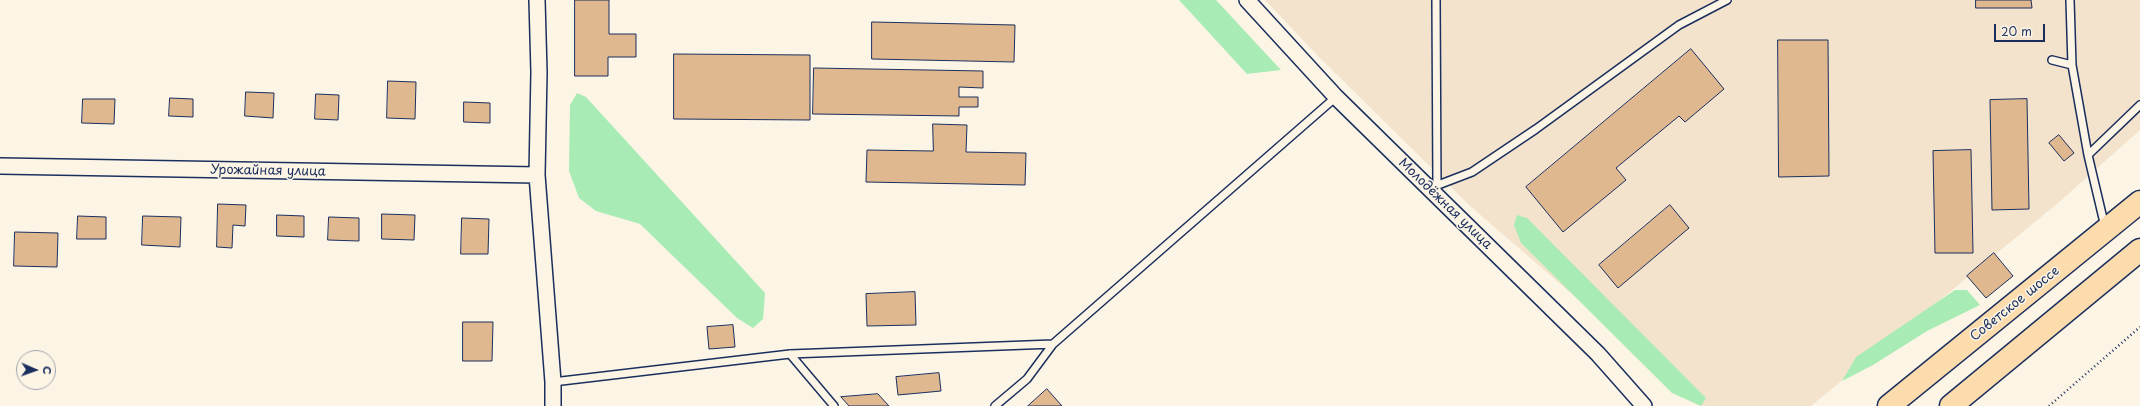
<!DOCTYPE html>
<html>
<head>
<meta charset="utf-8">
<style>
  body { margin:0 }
  #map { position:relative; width:2140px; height:406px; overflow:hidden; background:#fcf5e5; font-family:"Playpen Sans",sans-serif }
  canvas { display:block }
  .north { position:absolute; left:16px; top:350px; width:40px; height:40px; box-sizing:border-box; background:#fcf5e5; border:1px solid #a2a6af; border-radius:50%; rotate:92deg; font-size:11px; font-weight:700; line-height:16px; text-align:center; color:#1b2f5e }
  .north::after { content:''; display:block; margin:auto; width:14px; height:18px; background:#1b2f5e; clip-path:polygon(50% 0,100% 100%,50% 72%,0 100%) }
  .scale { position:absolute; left:1994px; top:24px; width:51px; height:18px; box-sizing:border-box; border:2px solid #1b2f5e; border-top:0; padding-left:5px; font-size:12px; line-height:14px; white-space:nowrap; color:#1b2f5e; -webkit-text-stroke:3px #fcf5e5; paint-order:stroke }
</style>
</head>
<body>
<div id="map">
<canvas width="2140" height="406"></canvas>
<div class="north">С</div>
<div class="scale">20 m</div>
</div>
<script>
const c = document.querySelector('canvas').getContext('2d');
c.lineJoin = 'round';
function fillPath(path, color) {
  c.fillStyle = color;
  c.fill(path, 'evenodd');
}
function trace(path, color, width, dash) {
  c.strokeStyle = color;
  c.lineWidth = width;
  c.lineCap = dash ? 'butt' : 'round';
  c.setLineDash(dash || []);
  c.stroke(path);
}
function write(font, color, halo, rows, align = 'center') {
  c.font = font + ' "Playpen Sans",sans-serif';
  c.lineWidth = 3;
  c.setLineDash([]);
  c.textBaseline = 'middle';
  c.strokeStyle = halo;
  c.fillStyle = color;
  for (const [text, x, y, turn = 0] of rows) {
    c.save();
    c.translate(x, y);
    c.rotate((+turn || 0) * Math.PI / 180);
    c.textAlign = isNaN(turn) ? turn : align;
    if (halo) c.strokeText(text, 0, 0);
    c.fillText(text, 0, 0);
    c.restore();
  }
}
fillPath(new Path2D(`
  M1265,0H2140V130L2058,203L1811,406H1701L1469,205L1318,56Z`), '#f3e3cc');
fillPath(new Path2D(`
  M1179,0H1216L1281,70L1247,74Z
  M577,93L586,97L765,293L763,319L753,328L737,318L640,224L596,211L579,198L569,171L570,105Z
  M1517,215L1527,218L1706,398L1701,406L1672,393L1521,243L1514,225Z
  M1955,290H1967L1980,305L1927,331L1873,365L1842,381L1856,357Z`), '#a8ebb5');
const building = new Path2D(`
  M575,0H609V34H636V57H608V76H575Z
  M1976,0H2031L2032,8H1976Z
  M872,22L1015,25L1014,62L872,59Z
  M1778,40H1828L1829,176L1779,177Z
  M1691,49L1724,89L1685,122L1679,116L1616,168L1626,180L1563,232L1526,187Z
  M674,54L810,55V120L674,119Z
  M814,68L983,71V88L959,87V97H978V107H959V116L813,114Z
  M388,81L416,82L415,119L387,118Z
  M246,92L274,93L273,118L245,116Z
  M316,94L339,95L338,120L315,119Z
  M170,98L193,99V117L169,116Z
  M83,99H115L114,124L82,123Z
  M2027,99L2029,209L1992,210L1990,100Z
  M464,102L490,103V123L464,122Z
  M933,124L967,125L966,152L1026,153L1025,185L866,182L867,150L933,151Z
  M2059,135L2074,153L2064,161L2049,143Z
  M1971,150L1973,253H1935L1933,151Z
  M218,204L246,205L245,226L233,225L232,248L217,247Z
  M1670,205L1689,228L1618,288L1599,265Z
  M382,214L415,215L414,240L382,239Z
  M277,215L304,216V237L277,236Z
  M78,216L106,217V239H77Z
  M143,216L181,217L180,247L142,245Z
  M329,217L359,218V241L328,240Z
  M462,218L489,219L488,254H461Z
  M15,232L58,233L57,267L14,266Z
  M1994,253L2013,276L1986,298L1967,276Z
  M915,292L916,325L867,326L866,294Z
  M463,322H493L492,361H463Z
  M733,325L735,347L709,349L707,327Z
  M939,373L941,391L898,395L896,377Z
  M1047,389L1062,406H1028Z
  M878,394L889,406H849L841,397Z`);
fillPath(building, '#dfb890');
trace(building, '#1b2f5e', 1);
const lane = new Path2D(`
  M1436,0L1437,189
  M2070,0L2072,65L2088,155
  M2052,60L2072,65
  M1438,185L1472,172L1536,129L1679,25L1727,0
  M2105,227L2088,155L2140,105
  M790,354L834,406
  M553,382L790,354L1053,344L1336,97
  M995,406L1027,379L1053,344`);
const street = new Path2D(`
  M537,0L539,72L537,175L553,382V406
  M1247,0L1336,97L1598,354L1644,406
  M0,166L537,175`);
const highway = new Path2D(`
  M1889,406L2140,202
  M1951,406L2140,250`);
trace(lane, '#1b2f5e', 10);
trace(street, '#1b2f5e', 18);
trace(highway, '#1b2f5e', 25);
trace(new Path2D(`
  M2049,406L2140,327`), '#1b2f5e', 2.5, [1, 3]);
trace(lane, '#fcf5e5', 7);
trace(street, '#fcf5e5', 15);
trace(highway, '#fcdcac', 22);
write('13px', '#1b2f5e', '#fcf5e5', [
  ["Урожайная улица",268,171,1],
  ["Молодёжная улица",1445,204,44],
  ["Советское шоссе",2015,304,-39]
]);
</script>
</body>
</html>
